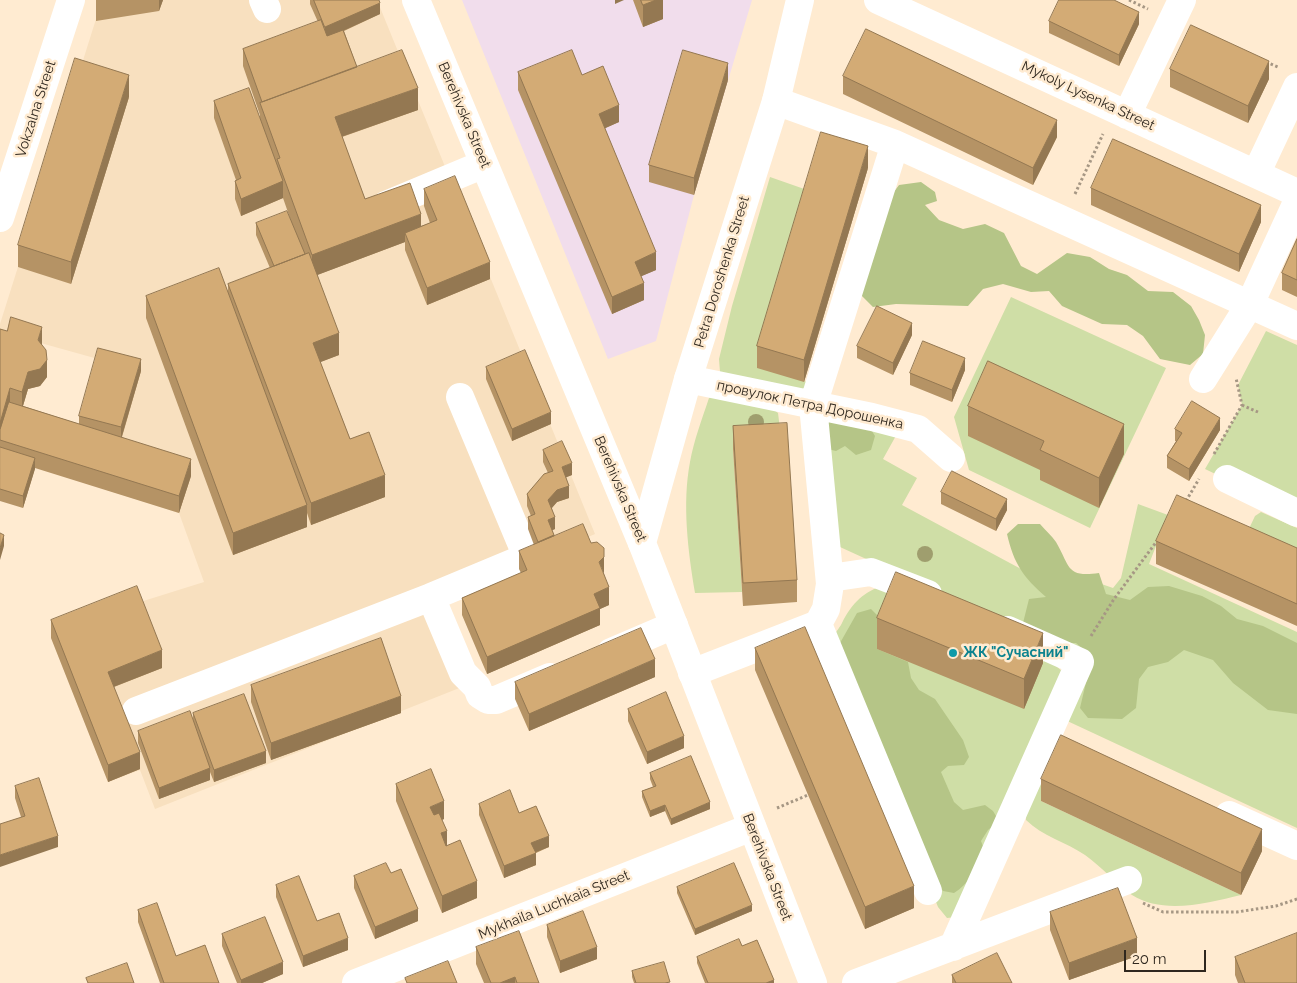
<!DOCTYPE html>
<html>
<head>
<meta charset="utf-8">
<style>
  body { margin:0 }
  #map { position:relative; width:1297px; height:983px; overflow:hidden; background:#ffebd1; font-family:Raleway,sans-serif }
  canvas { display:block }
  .scale { position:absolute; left:1124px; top:950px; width:82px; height:22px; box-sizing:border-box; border:2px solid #2f271e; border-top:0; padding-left:6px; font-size:15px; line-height:18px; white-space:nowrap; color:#2f271e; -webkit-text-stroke:4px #ffebd1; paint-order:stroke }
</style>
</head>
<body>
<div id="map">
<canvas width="1297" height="983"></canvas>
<div class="scale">20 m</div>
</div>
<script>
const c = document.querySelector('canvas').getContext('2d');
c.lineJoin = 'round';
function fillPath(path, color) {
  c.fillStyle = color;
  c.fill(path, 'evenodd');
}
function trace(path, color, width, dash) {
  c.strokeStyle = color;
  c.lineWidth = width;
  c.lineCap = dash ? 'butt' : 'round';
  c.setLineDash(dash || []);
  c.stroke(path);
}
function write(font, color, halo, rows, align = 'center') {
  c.font = font + ' Raleway,sans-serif';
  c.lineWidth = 5;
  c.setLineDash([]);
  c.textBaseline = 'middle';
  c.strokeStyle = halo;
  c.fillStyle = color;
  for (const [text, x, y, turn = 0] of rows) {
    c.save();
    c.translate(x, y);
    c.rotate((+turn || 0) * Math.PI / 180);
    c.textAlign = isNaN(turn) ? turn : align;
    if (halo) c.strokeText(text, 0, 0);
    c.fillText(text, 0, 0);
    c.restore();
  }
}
fillPath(new Path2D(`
  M102,0H377L595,534L446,600L477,681L155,809L140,770L108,782L51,638L137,603L204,582L179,513L0,456V443L9,419L76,439L98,359L12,335L0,346V324Z`), '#f8e0bf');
fillPath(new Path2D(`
  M462,0H752L694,195L656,341L608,359Z`), '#f1ddec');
fillPath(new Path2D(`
  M770,177L810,191L757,367L824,387L819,402L720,372L719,359L732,306Z
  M1011,297L1166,368L1090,528L969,470L954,417Z
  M1266,331L1297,345V513L1205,469L1242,405L1238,385Z
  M714,395L773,409L778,413L782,445L733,449L742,592L695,593C688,551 682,504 690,462C694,440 702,419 709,398Z
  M867,423L898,432L883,459L917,478L902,505L1075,598L1090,580L1113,588L1121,578L1138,504L1168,515L1149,564L1297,632V828L1063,719L1087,660L840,547L823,442Z
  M1261,512L1297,528V559L1246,535L1255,516Z
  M885,585L1043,663L1045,656L1064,673L956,917L947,918L938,907L832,640C835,632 839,629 842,623C852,603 864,591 885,585Z
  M1047,751L1041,801L1241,895C1208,903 1163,915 1132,895C1115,883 1102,867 1085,855C1066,842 1042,836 1026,820V805Z`), '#cfdea6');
fillPath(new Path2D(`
  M921,182L935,192L937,201L925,205L939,220L963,229L985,224L1004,233L1021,266L1037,274L1067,253L1090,257L1109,269L1127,275L1148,291L1173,292L1191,306L1199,320L1205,335L1203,354L1190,365L1160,359L1143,336L1127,325L1102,324L1062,306L1049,291L1031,292L1003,284L983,289L968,306L896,304L873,307L859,293L885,204L899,185Z
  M837,417L867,423L875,436L871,450L856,455L845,446L836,451L823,448L822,422Z
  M1018,524H1040C1045,530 1052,536 1056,542C1070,566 1066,578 1099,573L1106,594L1130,600L1148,587L1169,586L1202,596L1221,606L1237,619L1263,626L1297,643V714L1268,710L1233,683L1213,660L1184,650L1168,662L1148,667L1139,679L1136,708L1122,719L1088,718L1080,708L1092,657L1076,643H1064L1049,633L1029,634L1023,623L1029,599L1046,597C1023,577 1014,564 1007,534Z
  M871,609L877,615V649L908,662L911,678L919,690L935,699L963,740L969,757L964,765L948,766L941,772L954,802L963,810L985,805L993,811L999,821L988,830L981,841L985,852C978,867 968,885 954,893L943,891L931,875L892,767L879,758L840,643L857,613Z`), '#b5c587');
trace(new Path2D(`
  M1129,0L1148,9
  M1266,62L1278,67
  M1075,194L1103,134
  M1242,405L1258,412
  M1214,454L1242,405L1236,378
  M1186,501L1199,479
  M1091,636L1114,599L1157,541
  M777,808L808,795
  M1143,903L1163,912H1237L1276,906L1297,899`), '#a69784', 3, [2.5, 2.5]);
trace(new Path2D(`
  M263,0L267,9
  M416,0L642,543
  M878,0L1297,193
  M776,101L895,144L1297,326
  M1127,115L1182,0
  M1256,174L1297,87
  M386,205L484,164
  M0,218L71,0
  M688,379L872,417L918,429L951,458
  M1203,379L1250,304L1297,202
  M1227,479L1297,513
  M830,578L871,572L928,594
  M431,597L527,557L460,397
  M818,624L928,891
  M611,652L674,625
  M692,673L818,624L826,609L830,584L813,405L895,144
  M136,711L431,597L463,673L477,687L480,695L488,700H496L550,677
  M1229,815L1297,846
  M953,947L1080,662L1008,630
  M356,983L752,827
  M856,983L1128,880`), '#fff', 28);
trace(new Path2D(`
  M800,0L776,101L688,379L642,543L813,983`), '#fff', 28);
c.fillStyle = '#9f9e6e';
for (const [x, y] of [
  [756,422],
  [925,554]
]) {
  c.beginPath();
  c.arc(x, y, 8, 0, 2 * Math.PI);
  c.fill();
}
fillPath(new Path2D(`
  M96,0H163L159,11L96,21Z
  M310,0H379L380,14L344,31L357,67L418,110L342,137L365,199L421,226L430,223L424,206V189L490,279L427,305L405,250V242L317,275L339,355L320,362L350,439L385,497L311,525L307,513V527L233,555L146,318V296L228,291V284L270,268L256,235V223L291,221L283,198L241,216L235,199V181L236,180L214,118V101L260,118V115L243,66V49L318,22L310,4Z
  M633,0H663V19L643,27Z
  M1049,21L1139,24L1119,66L1049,33Z
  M1170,69L1269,79L1248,123L1170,87Z
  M518,72L582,75L619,122L605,128L656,270L641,276L644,300L612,314L518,90Z
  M843,76L1057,137L1033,185L843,94Z
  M728,80L694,195L649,182V165Z
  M129,97L71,284L18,267V245Z
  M868,168L804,382L757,368V346Z
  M1091,188L1261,222L1239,272L1091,205Z
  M1297,239V297L1282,290V273Z
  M0,329L42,344L47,377L40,386L28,389L23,406L79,424V416L141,371L122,437L191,476L179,513L35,468L23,508L0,501Z
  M912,335L893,375L857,358V346Z
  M486,367L551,424L512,441L486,379Z
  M965,370L952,402L910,385V373Z
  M968,406L1124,454L1099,508L1040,480V470L968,436Z
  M733,426L797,580V602L743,606L733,449Z
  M1175,429L1220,430L1189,481L1167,468V456L1176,441H1175Z
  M543,450L572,475L566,477L569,498L557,502L552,508L555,529L552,530L554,536L604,574L609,605L600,609V625L487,674L462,615V598L521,573L519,569V551L534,545L528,529V517L531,516L527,506V494L548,473L543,462Z
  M941,492L1007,510L996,531L941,504Z
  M1156,541L1297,548V626L1156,564Z
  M877,618L1043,663L1024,709L877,649Z
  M51,620L162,668L114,687L140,769L108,782L51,638Z
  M755,648L914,908L865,929L755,670Z
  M655,677L529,731L515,699V682Z
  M251,685L401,713L271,760L251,702Z
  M628,709L684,748L647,764L628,721Z
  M193,713L266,763L214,782L210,772V780L159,799L138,743V731L193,721Z
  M650,773L710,809L671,825L665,811L650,817L642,797V791L653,787L650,779Z
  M1041,779L1262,851L1241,895L1041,801Z
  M396,784L444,819L442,820L447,846L477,898L442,913L396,801Z
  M15,786L58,847L21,817L15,798Z
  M479,804L519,813L549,847L536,853V865L504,878L479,815Z
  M391,873L418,921L375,939L354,888V876Z
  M276,885L317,921L348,950L303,967L276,897Z
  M677,887L752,911L695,935L677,893Z
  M138,910L176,956L219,983H160L138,922Z
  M1050,912L1137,956L1069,980L1050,930Z
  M547,925L597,959L560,973L547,937Z
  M222,934L283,974L262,983H237L222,946Z
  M742,946L774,983H705L697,963V957Z
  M476,947L539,983H484L476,964Z
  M1235,957L1297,983H1238L1235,975Z
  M632,971L670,983H634L632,977Z
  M952,975L1012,983H952Z`), '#b59365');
fillPath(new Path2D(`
  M159,0H163L159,11Z
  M615,0H624L615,4Z
  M656,0H663V19L643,27V5Z
  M380,3V14L325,39V27Z
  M1139,12V24L1119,66V55Z
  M1269,61V79L1248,123V106Z
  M728,63V80L694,195V178Z
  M129,75V97L71,284V262Z
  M418,88V110L335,139V117Z
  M619,105V122L599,131V114Z
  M1057,120V137L1033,185V168Z
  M868,146V168L804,382V360Z
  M283,181V198L241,216V199Z
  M1261,205V222L1239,272V254Z
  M421,214V236L405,233V242L312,277V255Z
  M656,252V270L635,279V262Z
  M490,262V279L427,305V288Z
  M644,283V300L612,314V297Z
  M912,323V335L893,375V363Z
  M42,327V344L38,358V340Z
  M339,333V355L313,365V343Z
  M965,358V370L952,402V390Z
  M141,359V371L121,439V427Z
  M47,360V377L40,386L28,389L22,409V392L28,372Z
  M10,388V406L0,440V423Z
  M551,412V424L512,441V429Z
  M1220,418V430L1189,481V469Z
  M1124,424V454L1099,508V478Z
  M35,458V469L23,508V496Z
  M191,459V476L179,513V496Z
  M572,463V475L562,479V467Z
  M385,475V497L311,525V503Z
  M569,486V498L557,502L548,512V500L557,490Z
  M1007,499V510L996,531V519Z
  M307,505V527L233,555V533Z
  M555,517V529L548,532V520Z
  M4,535V546L0,560V548Z
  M554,535V546L538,553V542Z
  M604,557V574L599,562Z
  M609,587V605L600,609V625L487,674V657L594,594Z
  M1043,633V663L1024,709V679Z
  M162,650V668L108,689V672Z
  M655,659V677L529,731V714Z
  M401,696V713L271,760V743Z
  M684,736V748L647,764V752Z
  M266,751V763L214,782V770Z
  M140,752V769L108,782V765Z
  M210,768V780L159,799V788Z
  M444,801V819L430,824V807Z
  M710,802V809L671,825V819Z
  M665,805V811L650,817V811Z
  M1262,829V851L1241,895V873Z
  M447,831V848L441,833Z
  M58,836V847L0,867V855Z
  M549,836V847L531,854V843Z
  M536,853V865L504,878V866Z
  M477,881V898L442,913V896Z
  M914,886V908L865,929V907Z
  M752,905V911L695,935V929Z
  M418,909V921L375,939V927Z
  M348,938V950L303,967V956Z
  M1137,938V956L1069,980V963Z
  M597,947V959L560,973V961Z
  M283,962V974L262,983H241V980Z
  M515,977V983H500Z
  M774,980V983H766Z`), '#947852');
const building = new Path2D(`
  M314,0H379L380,3L325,27Z
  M641,0H656L643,5Z
  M1059,0H1114L1139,12L1119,55L1049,21Z
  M321,20L327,36L343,30L357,67L262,102L243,49Z
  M1191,25L1269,61L1248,106L1170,69Z
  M866,29L1057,120L1033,168L843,76Z
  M402,50L418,88L335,117L365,199L410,183L421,214L312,255L277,159L280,158L260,103Z
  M572,50L582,75L603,66L619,105L599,114L656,252L635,262L644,283L612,297L518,72Z
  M683,50L728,63L694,178L649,165Z
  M75,58L129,75L71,262L18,245Z
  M249,88L283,181L241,199L235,181L241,178L214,101Z
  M821,132L868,146L804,360L757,346Z
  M1113,139L1261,205L1239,254L1091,188Z
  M455,176L490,262L427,288L405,233L437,220L424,189Z
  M287,211L305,254L274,266L256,223Z
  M1297,239V280L1282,273Z
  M309,253L339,333L313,343L350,439L369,432L385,475L311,503L228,284Z
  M219,268L307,505L233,533L146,296Z
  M877,306L912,323L893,363L857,346Z
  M11,317L42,327L38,340L46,350L47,360L40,369L28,372L22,392L10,388L0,423V329L7,331Z
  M923,341L965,358L952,390L910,373Z
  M98,348L141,359L121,427L79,416Z
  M525,350L551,412L512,429L486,367Z
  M988,361L1124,424L1099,478L1040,450L1044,441L968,406Z
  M1192,401L1220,418L1189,469L1167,456L1182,433L1175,429Z
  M9,402L191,459L179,496L0,440V430Z
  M787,423L797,580L743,583L733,426Z
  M562,441L572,463L562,467L569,486L557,490L548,500L555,517L548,520L554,535L538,542L528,517L535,514L527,494L544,474L553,471L543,450Z
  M0,447L35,458L23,496L0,489Z
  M952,471L1007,499L996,519L941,492Z
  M1177,495L1297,548V604L1156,541Z
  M583,524L591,543L597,542L604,548V557L599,562L609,587L594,594L600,608L487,657L462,598L527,570L519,551Z
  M0,533L4,535L0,548Z
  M896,572L1043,633L1024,679L877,618Z
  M137,586L162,650L108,672L140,752L108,765L51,620Z
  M805,627L914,886L865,907L755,648Z
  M641,628L655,659L529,714L515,682Z
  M381,638L401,696L271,743L251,685Z
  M666,692L684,736L647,752L628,709Z
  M244,694L266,751L214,770L193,713Z
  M190,711L210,768L159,788L138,731Z
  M1061,735L1262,829L1241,873L1041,779Z
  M691,756L710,802L671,819L665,805L650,811L642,791L656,786L650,773Z
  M431,769L444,801L430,807L434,815L439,813L447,831L441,833L446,846L460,840L477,881L442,896L396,784Z
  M39,778L58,836L0,855V824L25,816L15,786Z
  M510,790L519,813L536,806L549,836L531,843L536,853L504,866L479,804Z
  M386,863L391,873L401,869L418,909L375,927L354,876Z
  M734,863L752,905L695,929L677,887Z
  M299,876L317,921L339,913L348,938L303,956L276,885Z
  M1118,888L1137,938L1069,963L1050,912Z
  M157,903L176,956L205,945L219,983H164L138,910Z
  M583,911L597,947L560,961L547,925Z
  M265,917L283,962L241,980L222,934Z
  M519,931L539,983H517L515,977L500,983H491L476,947Z
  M1297,933V983H1245L1235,957Z
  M739,939L742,946L757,940L774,980L766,983H708L697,957Z
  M997,953L1012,983H956L952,975Z
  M448,961L457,983H407L405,978Z
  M664,962L670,982L665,983H636L632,971Z
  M127,963L134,983H88L86,978Z`);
fillPath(building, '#d3ab75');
trace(building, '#947852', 1);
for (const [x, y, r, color] of [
  [953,653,5,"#0f9aa8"]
]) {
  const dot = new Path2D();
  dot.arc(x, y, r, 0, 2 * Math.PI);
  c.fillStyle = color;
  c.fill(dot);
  trace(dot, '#ffebd1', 2);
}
write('14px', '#2f271e', '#ffebd1', [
  ["Mykoly Lysenka Street",1088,96,25],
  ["Vokzalna Street",36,109,-72],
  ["Berehivska Street",464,115,67],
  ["Petra Doroshenka Street",722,272,-73],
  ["провулок Петра Дорошенка",810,405,12],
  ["Berehivska Street",620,489,67],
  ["Berehivska Street",767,867,69],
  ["Mykhaila Luchkaia Street",554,905,-22]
]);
write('bold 14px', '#0d838f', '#ffebd1', [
  ["ЖК \"Сучасний\"",963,653]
], 'left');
</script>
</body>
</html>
